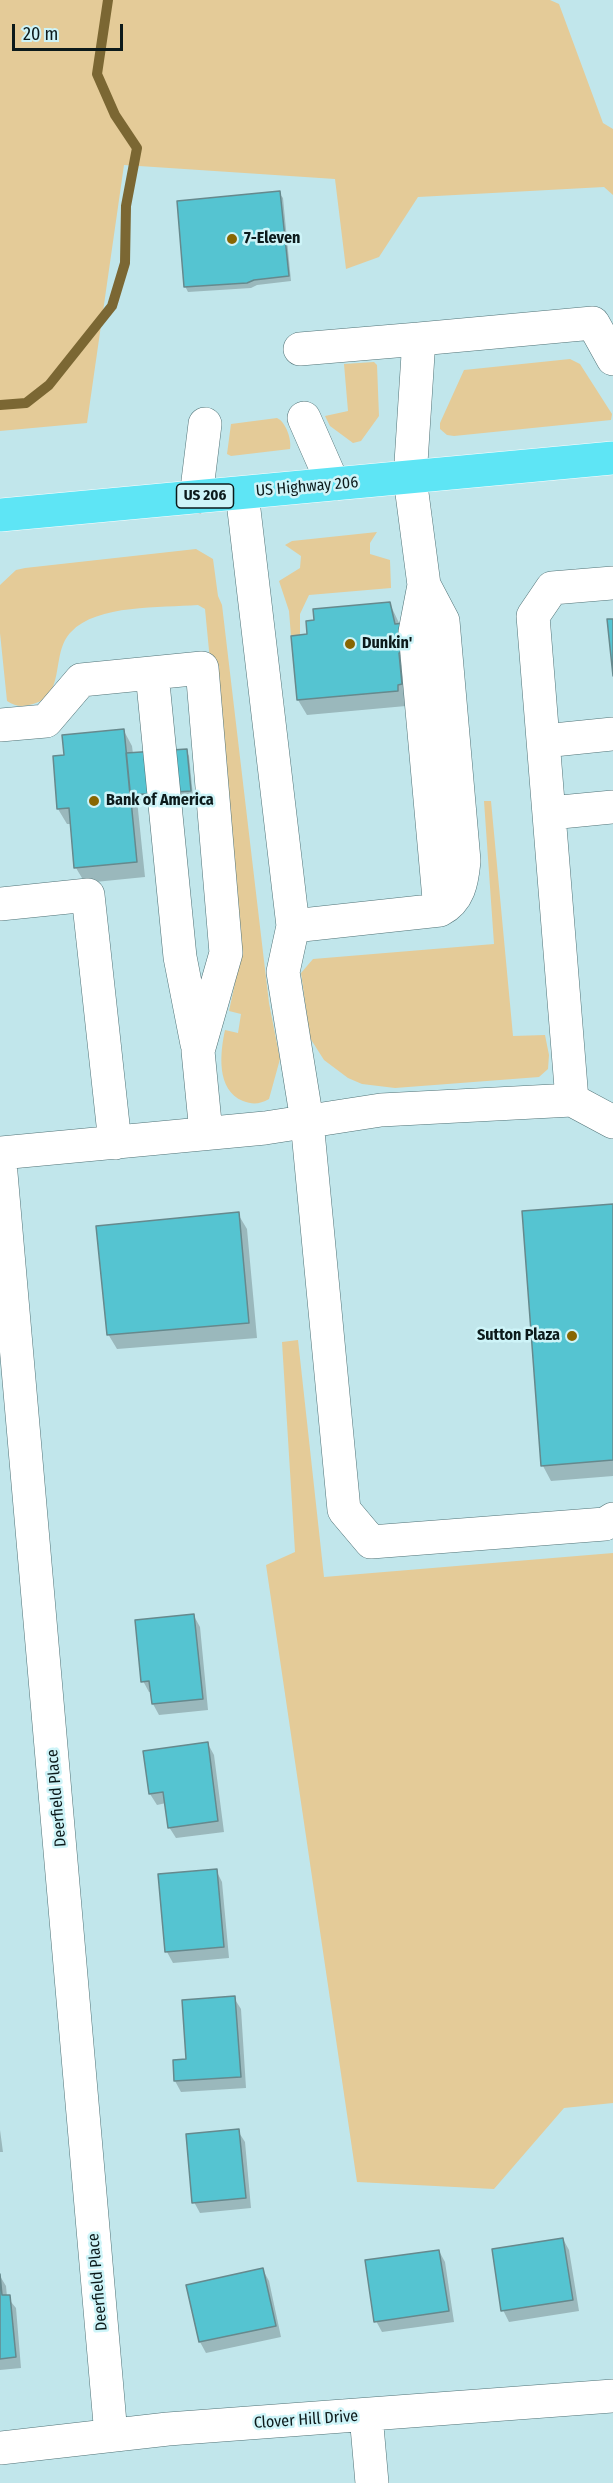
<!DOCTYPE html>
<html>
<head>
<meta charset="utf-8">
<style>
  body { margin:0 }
  #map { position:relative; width:613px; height:2483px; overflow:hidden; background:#c1e6eb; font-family:"Fira Sans Condensed",sans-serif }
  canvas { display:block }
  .scale { position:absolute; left:12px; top:24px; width:111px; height:27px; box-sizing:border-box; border:3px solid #0c1a1b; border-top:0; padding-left:8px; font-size:18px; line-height:21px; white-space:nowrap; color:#0c1a1b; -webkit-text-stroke:4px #cef4f8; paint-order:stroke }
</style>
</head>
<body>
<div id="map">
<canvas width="613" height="2483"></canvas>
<div class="scale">20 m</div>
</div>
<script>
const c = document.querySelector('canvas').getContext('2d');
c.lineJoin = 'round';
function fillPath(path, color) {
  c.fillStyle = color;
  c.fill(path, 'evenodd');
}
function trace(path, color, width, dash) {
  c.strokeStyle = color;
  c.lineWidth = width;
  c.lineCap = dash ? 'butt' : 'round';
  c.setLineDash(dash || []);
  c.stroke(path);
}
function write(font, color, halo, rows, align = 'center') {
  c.font = font + ' "Fira Sans Condensed",sans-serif';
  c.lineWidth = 5;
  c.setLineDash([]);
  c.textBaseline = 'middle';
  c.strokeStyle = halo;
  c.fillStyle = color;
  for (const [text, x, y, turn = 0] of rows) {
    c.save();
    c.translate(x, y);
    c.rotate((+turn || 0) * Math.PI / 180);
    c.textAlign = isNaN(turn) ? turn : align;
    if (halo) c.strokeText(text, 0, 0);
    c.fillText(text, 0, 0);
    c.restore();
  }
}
fillPath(new Path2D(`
  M0,0H550L559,4L603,123L613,129V195L604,187L418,197L379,257L346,269L335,179L124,165L87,423L0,431Z
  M570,359L580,364L612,414L611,420L454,436L447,435L440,429V423L464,370Z
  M374,362L377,365L379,416L361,441L353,443L330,426L325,416L348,411L344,364Z
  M277,418C286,422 292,440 290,449L231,456L227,454L231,424Z
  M377,532L370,543V554L390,560L391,588L309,595L300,614V635L291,636L289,611L279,581L300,568L301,556L285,545L292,541Z
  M196,549L213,559L218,596L222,605L269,1003L280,1059L269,1099C260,1104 253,1105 243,1101C216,1090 220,1053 225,1030L238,1033L241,1014L229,1011L235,983L238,950L205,609L198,605C161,608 97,604 71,632C50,653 67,695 33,704C23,707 16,707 7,701L0,633V585L16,570L25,568Z
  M484,801H491L513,1036L545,1035L549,1055L548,1069L539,1077L395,1088L362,1084L348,1078L324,1060L310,1038L301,973L313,959L494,944Z
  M298,1340L324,1577L613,1553V2103L564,2108L494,2189L357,2182L266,1565L295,1552L282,1342Z`), '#e4cb98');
fillPath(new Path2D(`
  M279,193L283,198L291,281L257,285L251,288L188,292L185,286Z
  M390,604L400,625L406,706L307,715L298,700L292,637L309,636Z
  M124,731L132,746L133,754L186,750L189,756L193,796L137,800L145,877L85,883L76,868L72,824H67L58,809L65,757Z
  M613,1205V1476L551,1481L543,1466Z
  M238,1214L247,1229L257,1338L117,1349L108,1334Z
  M194,1616L200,1627L208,1710L159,1715L153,1704L152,1692H149L143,1681Z
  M208,1744L214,1755L224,1832L176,1838L169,1827L166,1803L157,1805L150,1794Z
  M216,1870L222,1882L229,1958L173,1963L167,1952L160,1876Z
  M234,1998L241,2009L246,2088L181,2092L175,2081L174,2061L188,2060Z
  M0,2130L3,2152H0Z
  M238,2131L245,2142L251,2208L200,2213L194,2202Z
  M563,2239L569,2250L579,2311L509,2322L503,2310Z
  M439,2251L445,2262L454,2322L382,2332L376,2321Z
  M263,2270L269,2281L281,2337L206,2353L200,2342L188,2286Z
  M0,2276L6,2286L7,2297L16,2308L21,2368L0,2370Z`), '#0003');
trace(new Path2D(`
  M0,405L26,403L49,385L112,306L125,263L126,206L137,148L115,115L97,74L108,0`), '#7b6733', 10);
const building = new Path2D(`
  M280,191L289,276L254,280L247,283L184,287L177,201Z
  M390,602L395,624L406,623L409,652L399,653L402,684L398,685V691L297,700L291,636L307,634L306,621L314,620L313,609Z
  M607,619H613V676Z
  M124,729L137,862L74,868L69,808L57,809L53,756L64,755L62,735Z
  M187,749L191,791L130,795L126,753Z
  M613,1204V1460L541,1466L522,1211Z
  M239,1212L249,1323L107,1335L96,1226Z
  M194,1614L203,1699L152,1704L149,1681L141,1682L135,1620Z
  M208,1742L218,1821L168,1828L163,1792L149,1794L143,1751Z
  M217,1869L224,1947L165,1952L158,1874Z
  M235,1996L241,2077L174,2081L173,2060L186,2059L182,2000Z
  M239,2129L246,2198L192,2203L186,2134Z
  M563,2238L573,2300L501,2311L492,2249Z
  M439,2250L449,2311L374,2322L365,2260Z
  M263,2268L276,2326L199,2342L186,2285Z
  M0,2274L2,2295H10L16,2357L0,2359Z`);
fillPath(building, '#55c4d1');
trace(building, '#66898d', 1.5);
const minor = new Path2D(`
  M300,349L419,339
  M304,418L333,484
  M242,493L293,926L440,910C459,900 462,882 464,861L443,621L424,585L410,478L419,339L593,323L613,359
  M196,497L205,424
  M424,585L415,632L440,910
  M152,673L180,957L197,1044
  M0,725L46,721L81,680L202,668L226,953L198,1051L206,1133
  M544,741L613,734
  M550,813L613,807
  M0,904L88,895L115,1143
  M293,926L283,972L307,1121L344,1510L371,1542L605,1524L613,1519
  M572,1100L533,616L552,588L613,583
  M0,1153L265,1128L381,1110L572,1100L613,1122
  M0,1162L111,2435
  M366,2415L372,2483
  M0,2448L168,2429L613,2396`);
const highway = new Path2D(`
  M0,515L613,458`);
trace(minor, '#507276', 34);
trace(highway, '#fff', 34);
trace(minor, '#fff', 33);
trace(highway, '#5ee5f5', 33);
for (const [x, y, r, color] of [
  [232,239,6,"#886602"],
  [350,644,6,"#886602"],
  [94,801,6,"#886602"],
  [572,1336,6,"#886602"]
]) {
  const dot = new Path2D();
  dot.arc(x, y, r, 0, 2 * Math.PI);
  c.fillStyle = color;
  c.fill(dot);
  trace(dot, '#cef4f8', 2);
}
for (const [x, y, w] of [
  [205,496,57]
]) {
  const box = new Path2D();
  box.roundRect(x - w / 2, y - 12, w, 24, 4.5);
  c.fillStyle = '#cef4f8';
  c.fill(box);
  trace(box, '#0c1a1b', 1.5);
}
write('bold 15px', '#0c1a1b', null, [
  ["US 206",205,496]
]);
write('bold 16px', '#0c1a1b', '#cef4f8', [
  ["7-Eleven",244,239],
  ["Dunkin'",362,644],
  ["Bank of America",106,801],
  ["Sutton Plaza",560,1336,"right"]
], 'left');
write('16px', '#0c1a1b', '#cef4f8', [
  ["US Highway 206",307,487,-5],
  ["Deerfield Place",57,1798,-95],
  ["Deerfield Place",98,2282,-95],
  ["Clover Hill Drive",306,2420,-4]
]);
</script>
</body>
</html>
